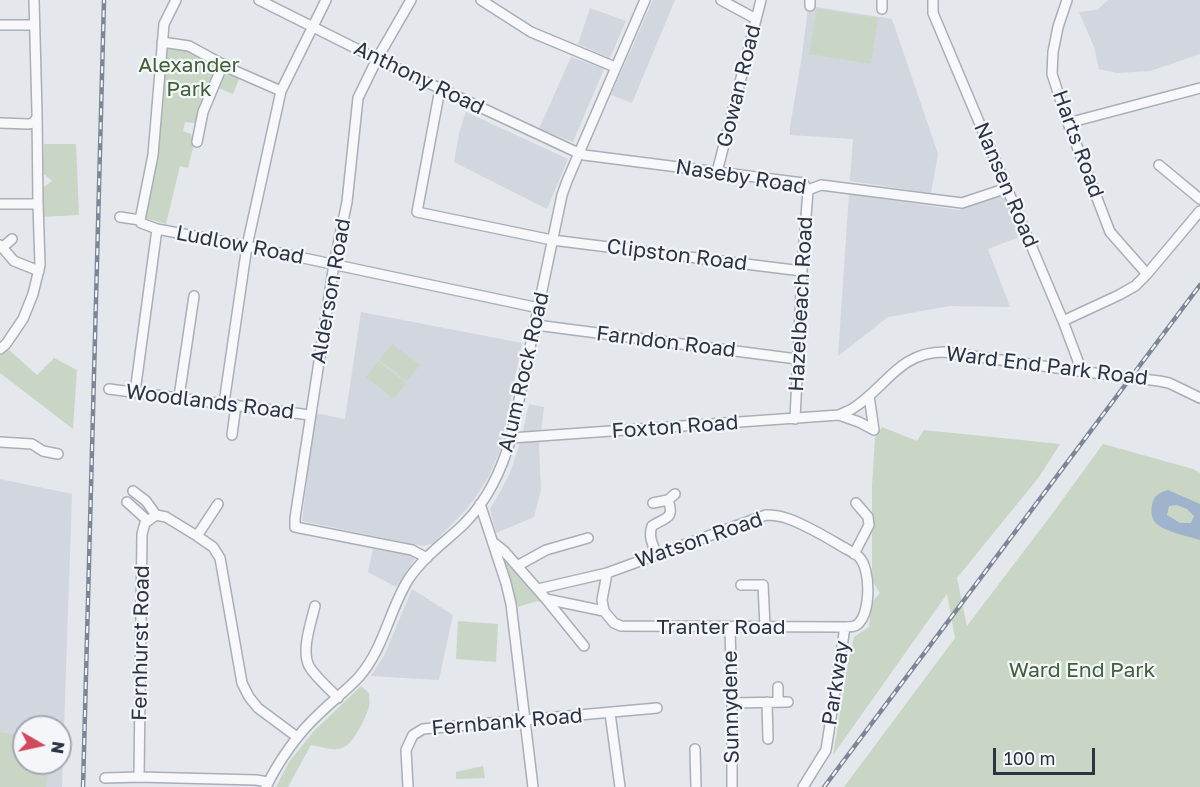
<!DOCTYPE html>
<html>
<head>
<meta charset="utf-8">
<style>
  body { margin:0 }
  #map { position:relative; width:1200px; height:787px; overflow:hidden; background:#e4e7ec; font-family:"Golos Text",sans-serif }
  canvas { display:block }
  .north { position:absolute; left:12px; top:715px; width:60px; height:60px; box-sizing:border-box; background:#f4f6f9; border:2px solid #a4a8b1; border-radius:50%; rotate:99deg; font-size:16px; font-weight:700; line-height:24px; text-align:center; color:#2b3445 }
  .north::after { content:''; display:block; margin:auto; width:21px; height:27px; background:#d1495b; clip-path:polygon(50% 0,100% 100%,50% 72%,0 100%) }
  .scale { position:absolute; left:993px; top:748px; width:102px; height:27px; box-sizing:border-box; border:3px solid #2b3445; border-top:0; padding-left:8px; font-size:18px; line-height:21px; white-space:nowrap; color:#2b3445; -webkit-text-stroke:4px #f4f6f9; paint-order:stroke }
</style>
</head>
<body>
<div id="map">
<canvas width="1200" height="787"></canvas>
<div class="north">N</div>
<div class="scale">100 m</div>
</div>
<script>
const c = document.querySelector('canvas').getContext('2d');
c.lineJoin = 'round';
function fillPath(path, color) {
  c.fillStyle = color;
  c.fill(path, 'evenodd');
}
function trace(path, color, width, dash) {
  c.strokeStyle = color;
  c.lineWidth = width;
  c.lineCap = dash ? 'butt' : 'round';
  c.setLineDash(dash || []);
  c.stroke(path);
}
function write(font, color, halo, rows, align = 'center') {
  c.font = font + ' "Golos Text",sans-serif';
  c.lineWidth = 4.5;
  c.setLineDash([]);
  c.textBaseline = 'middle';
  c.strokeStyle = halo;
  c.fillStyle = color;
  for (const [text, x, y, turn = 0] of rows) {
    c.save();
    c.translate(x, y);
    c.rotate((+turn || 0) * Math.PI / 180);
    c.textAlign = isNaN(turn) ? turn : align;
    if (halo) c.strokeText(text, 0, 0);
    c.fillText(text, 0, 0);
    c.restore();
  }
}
fillPath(new Path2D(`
  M653,0H675L632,103L611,95Z
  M1108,0H1200V54L1150,71L1117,73L1099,69L1094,47L1079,12L1097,10Z
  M810,6L892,19L938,154L931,193L850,181L853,139L790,135V127L802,56L808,7Z
  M590,8L626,21L610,58L578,44Z
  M571,57L604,69L573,142L539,129Z
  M466,112L568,159L547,209L454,162L459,133Z
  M849,194L959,210L1004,195L1019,237L988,249L1010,307L950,306L888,317L838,356Z
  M361,312L522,343L501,448L488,478L475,498L465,511L432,544L423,546L302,521L315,413L345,419Z
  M529,404L544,407L539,447L541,490L534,517L496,533L490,509L499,494L510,473L520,443Z
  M0,479L72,494L62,787H0ZM24,727H60V763H24Z
  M373,549L410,555L415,559L396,587L368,572Z
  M412,589L453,615L439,680L371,676L384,656Z`), '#d2d6de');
fillPath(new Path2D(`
  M817,9L878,18L871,64L809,54Z
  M174,47L195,54L239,79L233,94L211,85L199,111L195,123L185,122L183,131L191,134L194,144L188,168L180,166L166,224L145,218L155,173L160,137L166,51Z
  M44,144H76L79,215L41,217V189L52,181L43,173Z
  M392,344L420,365L407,381L379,360Z
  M7,348L37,375L54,358L77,370L73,429L0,373V356Z
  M378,361L406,383L394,399L366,377Z
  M882,427L917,441L924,430L1060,444L1039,477L957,578L967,626L1052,514L1103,444L1193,469L1200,473V787H844L955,638L947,594L833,755L848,663L854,637L869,627L872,602L880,593L872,581V485L875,438Z
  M503,557L544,603L537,601L518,607Z
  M458,621L498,624L496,662L456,659Z
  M361,686L369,693C369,698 370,703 369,707C366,717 354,743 344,747C334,752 322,747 311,745L288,787H276L289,762L314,731Z
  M0,732L24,736V763H49L46,787H0Z
  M483,766L485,778L456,779V772Z`), '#c9d6c5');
fillPath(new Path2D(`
  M1168,490L1200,504V540C1188,536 1158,531 1153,519C1151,515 1151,509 1152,505C1154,495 1159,493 1168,490ZM1177,505L1187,509L1194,516L1191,523H1180L1167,515L1169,506Z`), '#9fb4cc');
const minor = new Path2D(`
  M259,0L377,59L574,151L584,155L803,183L808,190
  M411,0L377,59L358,98L347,202L334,264L295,518V527L412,550L427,558
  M481,0L531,32L615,67
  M721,0L756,19
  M810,0V6
  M933,0V13L1063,321L1078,361V371
  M1067,0L1058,27L1053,52L1052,74L1068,123L1110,232L1147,274
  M882,9V0
  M0,25H34
  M162,42L189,46L233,70L281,91
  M440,89L417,212L552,240L802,271
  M0,123L29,124L33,123L36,119
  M1068,123L1200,88
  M197,142L203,112L223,64
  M1159,165L1200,199
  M717,172L761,0
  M808,190L821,185L962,203L1007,188
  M0,204H38
  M120,217L140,220L141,223L157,229L247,246L539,308
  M140,220L153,155L164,24L176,0
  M0,245L14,261L39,271
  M2,248L12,239
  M1063,321L1119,295L1135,286L1147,274L1200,211
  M536,325L797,359
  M0,349L6,344L23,319L33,294L40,265L38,204L37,112L34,0
  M109,389L310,415
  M135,392L157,229
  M869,396L874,430
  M179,397L194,296
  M224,403L247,246L281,91L326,0
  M839,415L859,422L874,430
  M795,419L802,271L808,190
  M232,435L236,405
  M511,438L839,415C843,413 848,411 852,409C886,388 898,352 944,352L1078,371L1159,381L1169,383L1200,398
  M0,442L32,444L43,451L58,454
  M133,491L146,501L156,515
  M127,502L148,521
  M653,503L668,500L675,494
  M480,504L506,583L511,604L533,787
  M156,515L166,517L197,536L213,547L220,558L242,683L249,697L258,708L297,737
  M197,536L218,504
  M494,543L504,551L546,599L584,646
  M854,554L869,525L868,517L856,503
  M657,555C653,545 648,537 652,526C666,517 675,519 668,500
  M517,566L546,550L588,538
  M741,585H763L765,626
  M538,589L607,573L766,515C774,515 781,516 789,519C808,526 826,537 843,547C848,550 855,553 859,557C871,569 871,612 858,624C855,627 850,627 845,627L826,750L803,787
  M546,599L604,611L614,623L621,626L845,627
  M315,606C311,623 301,650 309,666C316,678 329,688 338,698
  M604,611L602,600L607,573
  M730,628L732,703V787
  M767,702L768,739
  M778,702V687
  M732,703L788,702
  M610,713L620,787
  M695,749L696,787
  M139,777L142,534L145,523L156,515
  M105,778L139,777L256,780L268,782
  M266,787C278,762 298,733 319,714C332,701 347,690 359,677C384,648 389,611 408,580C422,558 445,542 463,525C488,500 501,471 511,438L562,195L567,181L645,0
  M408,787L406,750L413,735L423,729L657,708`);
trace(minor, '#a9aeb7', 12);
trace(minor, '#f7f8fa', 9);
const rail = new Path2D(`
  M83,787L104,0
  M824,787L1200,285`);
trace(rail, '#7d8696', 4.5);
trace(rail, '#f4f6f9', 2, [7]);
write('21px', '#3f6138', '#f4f6f9', [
  ["Alexander",189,65],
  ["Park",189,89],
  ["Ward End Park",1082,670]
]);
write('21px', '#2b3445', '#f4f6f9', [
  ["Anthony Road",419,78,26],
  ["Gowan Road",739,86,-76],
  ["Harts Road",1078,144,70],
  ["Naseby Road",741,177,9],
  ["Nansen Road",1006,185,67],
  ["Ludlow Road",240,245,11],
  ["Clipston Road",677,255,7],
  ["Alderson Road",331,291,-80],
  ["Hazelbeach Road",801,304,-87],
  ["Farndon Road",666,342,7],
  ["Ward End Park Road",1047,366,7],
  ["Alum Rock Road",524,372,-77],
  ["Woodlands Road",210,402,7],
  ["Foxton Road",675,427,-4],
  ["Watson Road",699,540,-19],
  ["Tranter Road",721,627],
  ["Fernhurst Road",141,643,-89],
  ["Parkway",836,683,-81],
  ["Sunnydene",731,707,-91],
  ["Fernbank Road",507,722,-5]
]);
</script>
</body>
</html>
